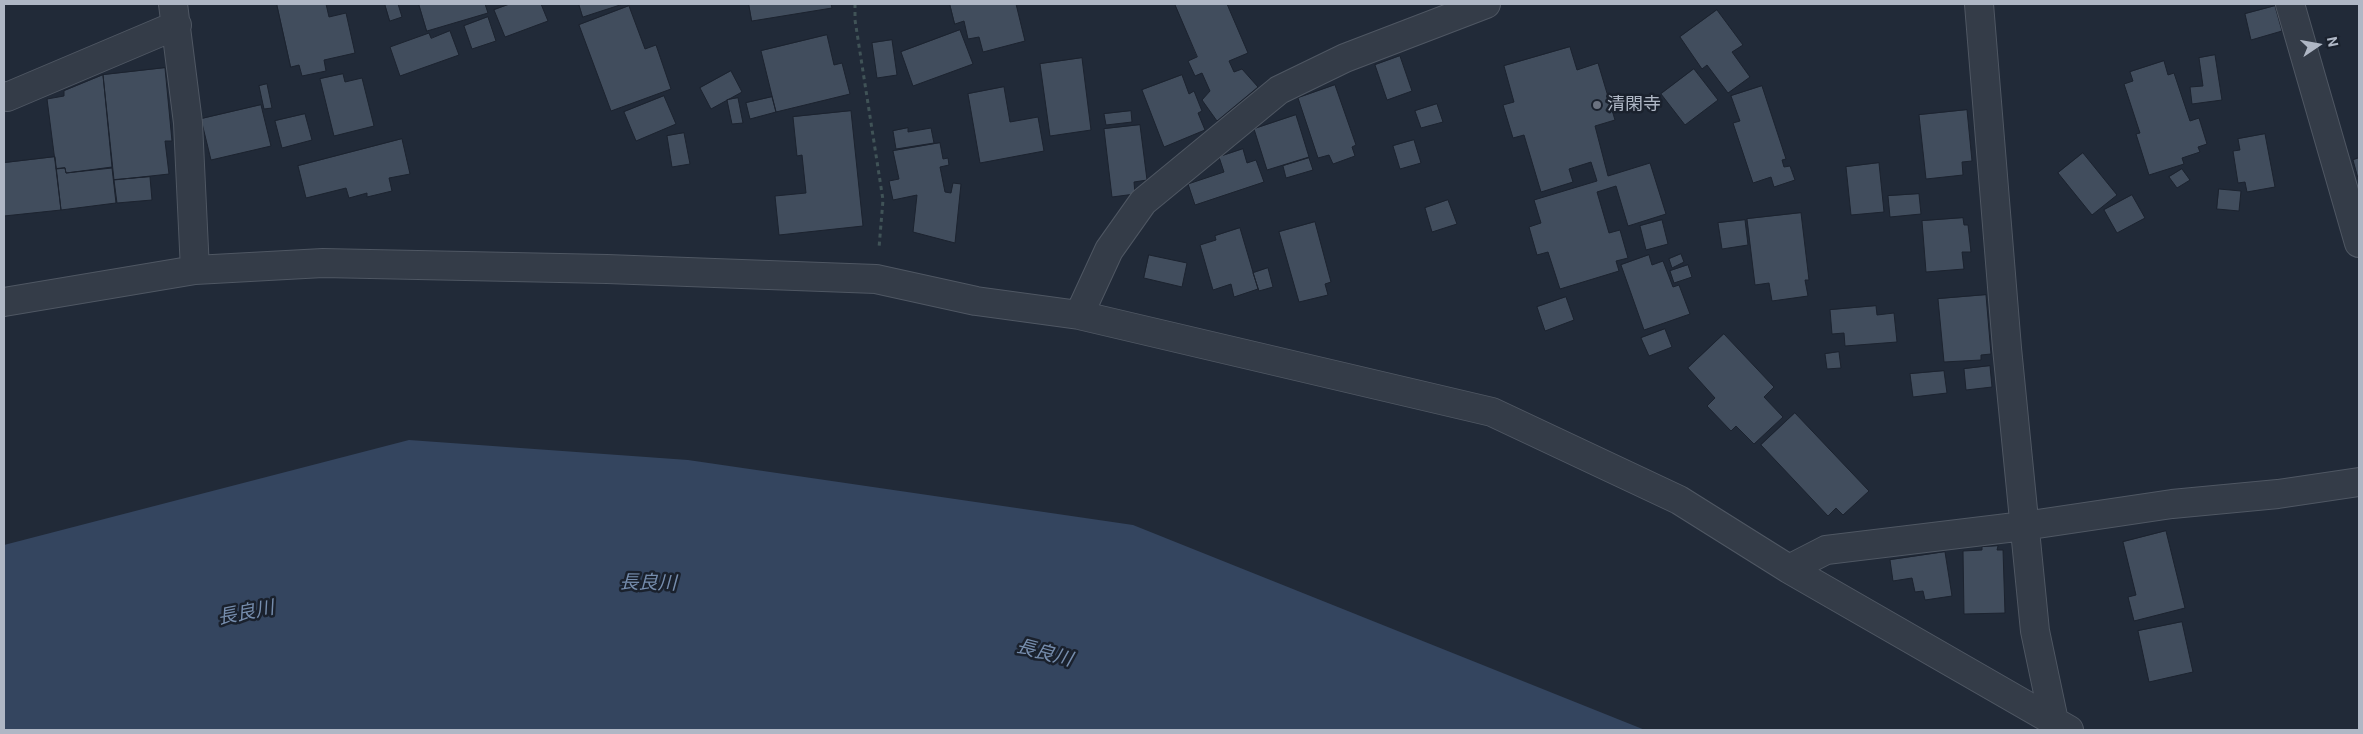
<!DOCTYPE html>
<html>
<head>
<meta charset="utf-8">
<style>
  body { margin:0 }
  #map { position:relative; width:2363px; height:734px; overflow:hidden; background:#212a38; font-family:Roboto,sans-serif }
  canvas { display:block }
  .frame { position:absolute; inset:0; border:5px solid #afb7c5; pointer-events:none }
  .north { position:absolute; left:2293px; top:20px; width:50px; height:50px; -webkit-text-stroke:4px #1a212d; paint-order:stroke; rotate:78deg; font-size:14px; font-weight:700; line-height:20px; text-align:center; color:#afb7c5 }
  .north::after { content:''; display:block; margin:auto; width:18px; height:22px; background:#afb7c5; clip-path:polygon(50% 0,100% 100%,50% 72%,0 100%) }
</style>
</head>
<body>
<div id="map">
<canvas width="2363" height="734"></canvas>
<div class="frame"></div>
<div class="north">N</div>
</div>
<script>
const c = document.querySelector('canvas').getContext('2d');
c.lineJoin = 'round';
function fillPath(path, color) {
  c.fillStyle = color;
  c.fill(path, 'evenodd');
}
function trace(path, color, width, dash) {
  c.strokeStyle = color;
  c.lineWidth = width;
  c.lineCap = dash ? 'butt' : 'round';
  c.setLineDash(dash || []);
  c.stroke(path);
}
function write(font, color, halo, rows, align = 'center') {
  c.font = font + ' Roboto,"Noto Sans JP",sans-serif';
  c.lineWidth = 5;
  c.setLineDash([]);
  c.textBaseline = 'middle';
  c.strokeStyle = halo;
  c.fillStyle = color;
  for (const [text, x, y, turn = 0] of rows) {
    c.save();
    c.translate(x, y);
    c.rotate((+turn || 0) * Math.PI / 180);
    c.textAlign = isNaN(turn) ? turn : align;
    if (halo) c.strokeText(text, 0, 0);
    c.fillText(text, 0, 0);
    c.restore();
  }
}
fillPath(new Path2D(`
  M409,440L688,460L1133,525L1645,730H4V545Z`), '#34455f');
const building = new Path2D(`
  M277,4H326L329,17L346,13L355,53L324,60L326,71L302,76L299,65L291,67Z
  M385,4H398L402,17L390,21Z
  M419,4H485L488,13L427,31Z
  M510,4H541L548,21L505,37L494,10Z
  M579,4H623L583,17Z
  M749,4H831L832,8L752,21Z
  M950,4H1016L1025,41L983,52L979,37L968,39L964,21L955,24Z
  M1175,4H1227L1248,53L1229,61L1234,72L1242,69L1258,87L1217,121L1202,100L1210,91L1202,73L1195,76L1188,61L1197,57Z
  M629,6L645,49L656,45L671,89L611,111L579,25Z
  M2275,6L2282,31L2251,40L2245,14Z
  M1717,10L1743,45L1732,52L1750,77L1728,93L1707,65L1702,69L1680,37Z
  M488,17L496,41L472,49L464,26Z
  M960,30L973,64L913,86L901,52Z
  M450,31L459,55L400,76L390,47L429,33L431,38Z
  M827,35L834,65L842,63L850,94L776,112L761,51Z
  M892,40L897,75L877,78L872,43Z
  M1570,47L1577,70L1598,63L1615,120L1595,126L1608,176L1650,163L1666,214L1628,226L1616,186L1597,192L1609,233L1620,230L1628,258L1616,261L1619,271L1560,289L1548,252L1537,255L1529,227L1541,223L1534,200L1597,181L1591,162L1569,169L1573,182L1541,192L1524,135L1513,138L1503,105L1514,102L1504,66Z
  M2215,55L2222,100L2192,104L2190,87L2203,86L2199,58Z
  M1400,56L1412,91L1387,100L1375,65Z
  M1082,58L1091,130L1050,136L1040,64Z
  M2164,61L2168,75L2174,73L2190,121L2199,118L2207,144L2198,147L2200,152L2182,158L2184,164L2149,175L2136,134L2140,133L2124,84L2133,81L2130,72Z
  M165,68L172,141H165L169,174L114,180L103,75Z
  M1694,69L1718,100L1685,125L1661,94Z
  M731,71L742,92L711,109L700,88Z
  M343,74L345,82L362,78L374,126L334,136L320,79Z
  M103,75L112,167L66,173L65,168L56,169L47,99L64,96V91Z
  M1182,75L1189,94L1194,91L1202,111L1198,113L1205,130L1164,147L1142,90Z
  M267,84L272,108L264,109L259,86Z
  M1335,85L1356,145L1352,147L1355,156L1333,164L1329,155L1318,158L1298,98Z
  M1762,86L1786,159L1782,160L1784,167L1790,166L1795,180L1774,187L1771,177L1753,183L1733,123L1740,121L1731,96Z
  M1004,87L1010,122L1038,117L1044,151L980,163L968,94Z
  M664,96L676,124L636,141L624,112Z
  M772,97L776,112L750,119L746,103Z
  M738,98L743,123L732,124L727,100Z
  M1437,104L1443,122L1421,128L1415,111Z
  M261,105L271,146L211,160L201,119Z
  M1967,110L1972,161L1962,162L1963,175L1926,179L1919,115Z
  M851,111L863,226L779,235L775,196L806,193L802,155L797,156L793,117Z
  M1131,111L1132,122L1106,125L1104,114Z
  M305,114L312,140L282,148L275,121Z
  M1296,115L1309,157L1267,170L1254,129Z
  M1140,125L1147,180L1134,182L1135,194L1112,197L1104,129Z
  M908,128V132L931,128L934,143L896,149L893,131Z
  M684,133L690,164L672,167L667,136Z
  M2265,134L2275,187L2247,192L2245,182L2238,183L2233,151L2240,150L2238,139Z
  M402,139L410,174L389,178L392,191L367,197V193L349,198L346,188L306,198L298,166Z
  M1414,140L1421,163L1400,169L1393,146Z
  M940,143L943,159L948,158L949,165L940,167L945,192L951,193L953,183L961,184L955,243L913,232L917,195L893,200L889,181L899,179L893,151Z
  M1243,149L1247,163L1256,160L1264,182L1195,205L1188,184L1224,172L1219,157Z
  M2083,153L2117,195L2092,215L2058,173Z
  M55,157L61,210L4,216V163Z
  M1309,158L1313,170L1286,178L1283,166Z
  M2359,158V182L2353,160Z
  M1879,163L1884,212L1851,215L1846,167Z
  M65,168L66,173L112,168L116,203L61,210L56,169Z
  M2182,169L2190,180L2177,188L2169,177Z
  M150,177L152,200L117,203L114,180Z
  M2219,189L2241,191L2239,211L2217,209Z
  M1919,194L1921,214L1890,217L1888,196Z
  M2132,195L2145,218L2117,233L2104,210Z
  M1448,200L1457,224L1432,232L1425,208Z
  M1801,213L1809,280H1805L1808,296L1772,301L1769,283L1755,285L1747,219Z
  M1963,218L1964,225H1968L1971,252H1962L1964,269L1926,272L1922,221Z
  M1662,220L1668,244L1646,250L1640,226Z
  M1745,220L1748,245L1722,249L1718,223Z
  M1315,222L1331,282L1325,284L1328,295L1299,302L1279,232Z
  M1240,228L1258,289L1234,297L1231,284L1213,290L1200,245L1216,240L1215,236Z
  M1681,254L1684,262L1672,268L1669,259Z
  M1149,255L1187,263L1182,287L1144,278Z
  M1649,255L1652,265L1663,261L1673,287L1679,285L1690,314L1644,330L1621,265Z
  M1688,265L1692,277L1674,283L1670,271Z
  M1268,268L1273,287L1259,291L1253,273Z
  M1986,295L1991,354L1981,355V360L1944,362L1938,299Z
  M1566,297L1574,320L1545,331L1537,307Z
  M1876,306L1877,315L1894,313L1897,342L1845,346L1844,333L1832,334L1830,310Z
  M1665,329L1672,347L1649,356L1641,338Z
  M1724,334L1774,387L1764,397L1783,417L1754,444L1736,426L1731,431L1707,406L1715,398L1688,368Z
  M1839,352L1841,368L1827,369L1825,354Z
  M1990,366L1992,387L1966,390L1964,369Z
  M1944,371L1947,393L1913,397L1910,374Z
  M1795,413L1869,491L1843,515L1836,508L1828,516L1761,445Z
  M2166,531L2185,608L2134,621L2128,597L2136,595L2123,542Z
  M1998,546L1997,550H2003L2005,613L1964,614L1963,551L1982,550V547Z
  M1945,552L1952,596L1925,600L1923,591L1915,592L1912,578L1893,581L1890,560Z
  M2182,622L2193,672L2149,682L2138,631Z`);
fillPath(building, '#414d5d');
trace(building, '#1c232f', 1);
const minor = new Path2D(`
  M173,4L188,123L195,270
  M1979,4L2007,348L2035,631L2054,721
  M2290,4L2359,243
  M4,96L7,97L177,25
  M4,302L195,270L323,263L607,269L876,279L976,301L1079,315L1492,412L1679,500L1789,569L2069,730
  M1079,315L1109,250L1143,202L1279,90L1345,58L1486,4
  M1789,569L1826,550L2024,526L2172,504L2278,494L2359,482`);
trace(minor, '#4f5763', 30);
trace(new Path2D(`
  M855,4V20L883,200L879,248`), '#405357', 3, [4, 4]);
trace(minor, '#343c48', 28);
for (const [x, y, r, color] of [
  [1597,105,5,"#6b7280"]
]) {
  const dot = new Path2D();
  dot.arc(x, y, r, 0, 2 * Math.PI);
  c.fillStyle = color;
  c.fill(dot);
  trace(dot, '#1a212d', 2);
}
write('18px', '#afb7c5', '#1a212d', [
  ["清閑寺",1607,105]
], 'left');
write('italic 19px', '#768dad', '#1a212d', [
  ["長良川",648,584,1],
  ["長良川",246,614,-11],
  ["長良川",1044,654,15]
]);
</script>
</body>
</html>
